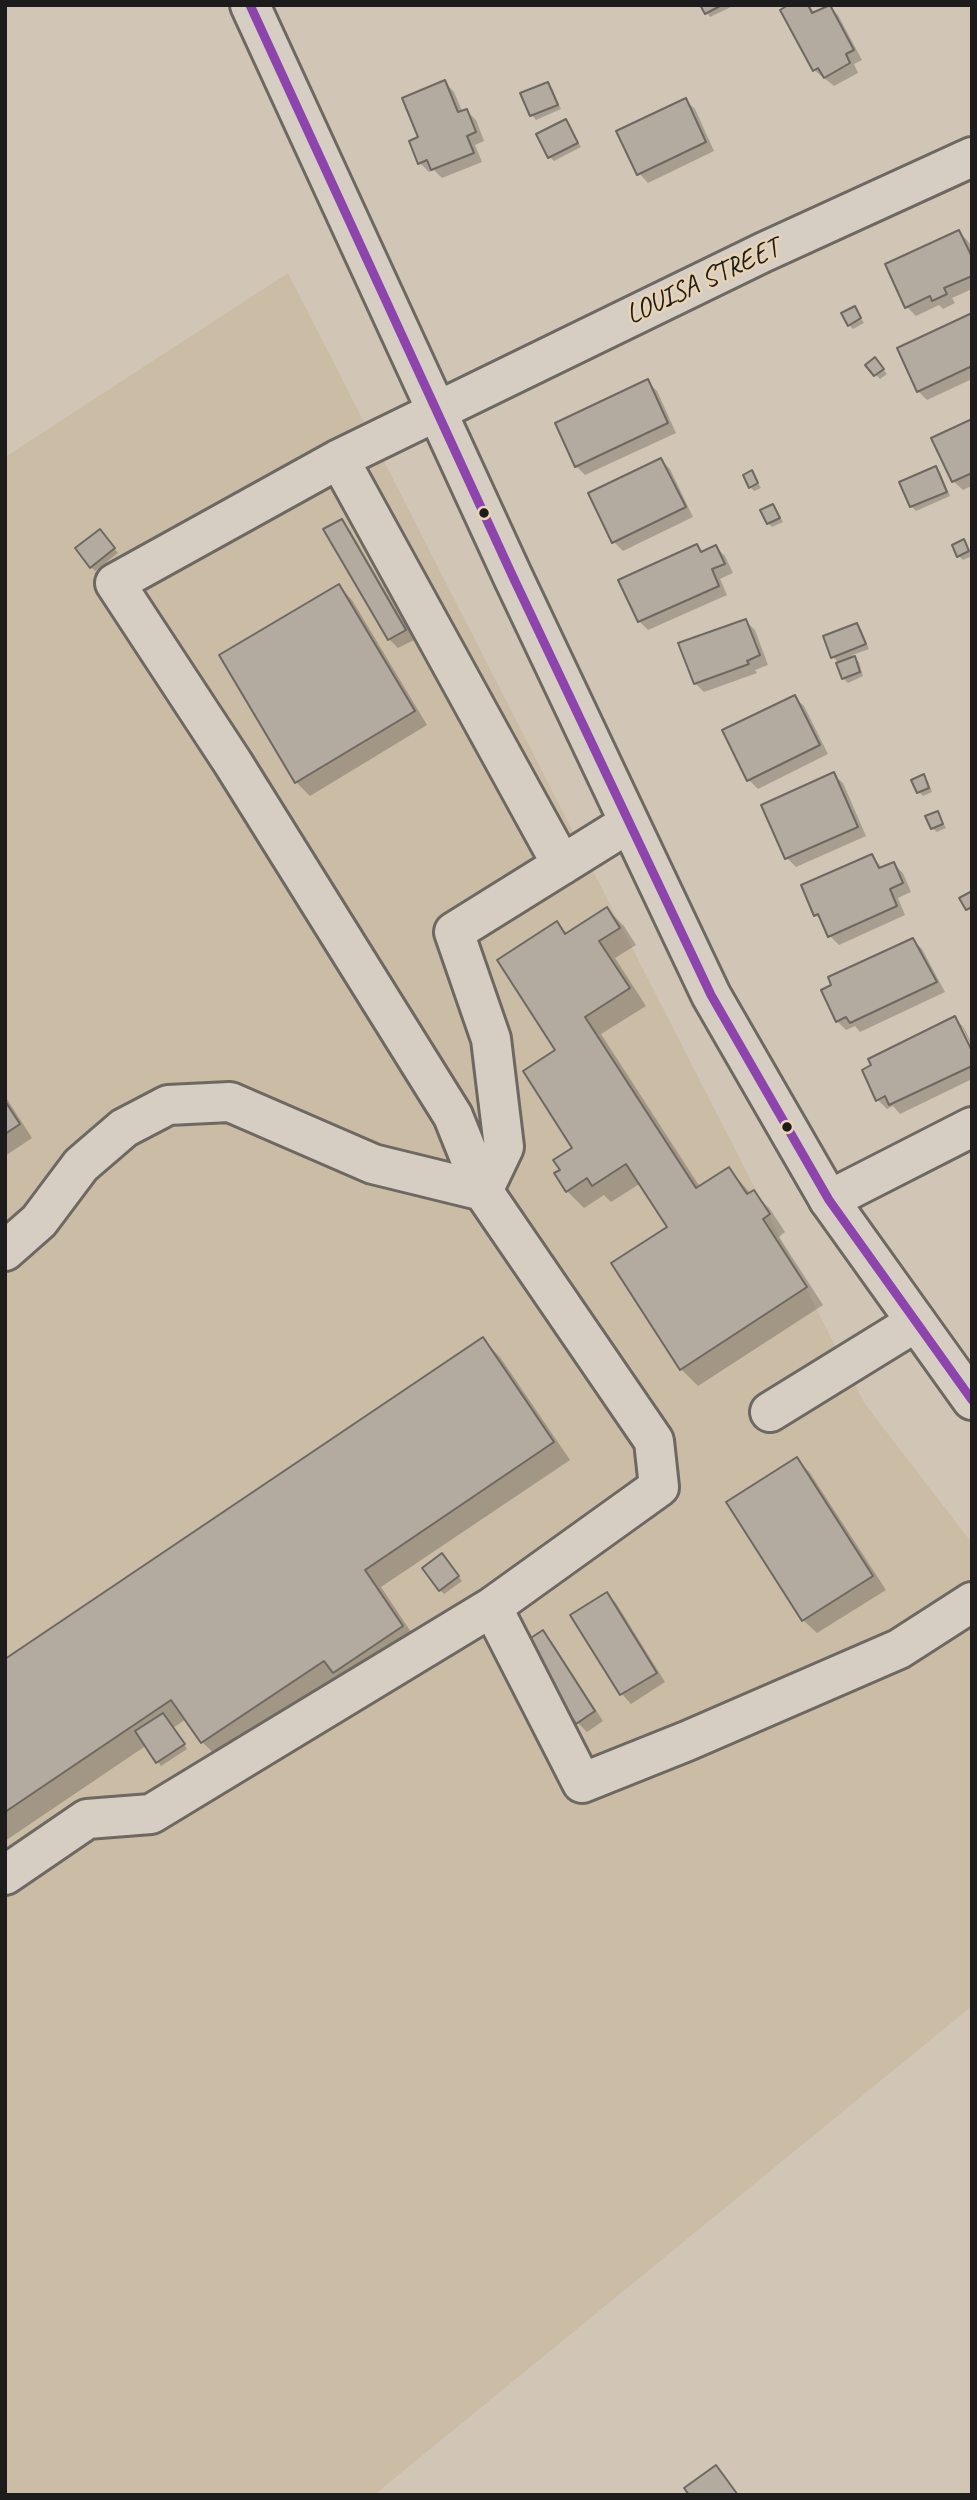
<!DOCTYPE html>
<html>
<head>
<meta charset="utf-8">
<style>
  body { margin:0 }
  #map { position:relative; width:977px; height:2500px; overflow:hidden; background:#d1c6b5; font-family:Caveat,sans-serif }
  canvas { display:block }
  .frame { position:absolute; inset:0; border:7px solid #1c1c1c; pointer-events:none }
</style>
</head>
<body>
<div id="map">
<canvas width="977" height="2500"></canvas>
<div class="frame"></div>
</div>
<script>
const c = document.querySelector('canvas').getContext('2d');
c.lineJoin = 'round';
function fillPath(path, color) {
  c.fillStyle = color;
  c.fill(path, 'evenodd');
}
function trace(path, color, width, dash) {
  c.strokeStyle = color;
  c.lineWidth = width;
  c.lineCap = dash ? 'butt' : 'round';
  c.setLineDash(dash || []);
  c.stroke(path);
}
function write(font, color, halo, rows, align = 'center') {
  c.font = font + ' Caveat,sans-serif';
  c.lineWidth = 5;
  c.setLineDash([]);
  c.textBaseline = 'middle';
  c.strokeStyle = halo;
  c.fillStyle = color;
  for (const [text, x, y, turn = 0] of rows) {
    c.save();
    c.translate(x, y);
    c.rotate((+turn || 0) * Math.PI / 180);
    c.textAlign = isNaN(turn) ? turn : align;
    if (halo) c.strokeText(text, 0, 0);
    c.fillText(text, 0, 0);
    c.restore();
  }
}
fillPath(new Path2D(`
  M288,273L865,1404L972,1543V2006L374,2495H5V457Z`), '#cbbca5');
fillPath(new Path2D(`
  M702,5H735L710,17Z
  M792,5H809L815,13L829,6L838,15L862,60L854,64L858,73L834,86L814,70Z
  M445,82L454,92L463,113L467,111L476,120L484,141L475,145L482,162L442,178L434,170L429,172L420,163V138Z
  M547,84L552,88L561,109L536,120L532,115L523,94Z
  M685,100L695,109L714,151L648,183L639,173Z
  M566,121L581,147L554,161L550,157Z
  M959,232L968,241L972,249V289L952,298L955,303L943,309L939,305L916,316L907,307Z
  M855,309L864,323L853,329L849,325Z
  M972,315V379L927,400L918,391Z
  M879,364L887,374L880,379L876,375Z
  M648,382L657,391L676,433L585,475L576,466Z
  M972,421V486L963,490L953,481Z
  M661,460L670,469L693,517L623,551L614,542Z
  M936,468L940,472L950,496L916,511L911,506Z
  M752,473L761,488L754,491L750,487Z
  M773,506L783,522L772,527L768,523Z
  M341,521L350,530L414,640L398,648L389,639Z
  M104,535L118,553L95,571L91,567Z
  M963,542L972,556L963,560L959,556Z
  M697,546L703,553L716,547L725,556L733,573L720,579L727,595L648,630L639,621Z
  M339,586L352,600L427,725L310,796L296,782Z
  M746,621L755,630L768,665L755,670L757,673L704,692L695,683Z
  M856,625L861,629L869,649L852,655L859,662L863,676L848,683L843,678L840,664L833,657Z
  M794,697L804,706L828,754L758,789L749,780Z
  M833,774L843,783L866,836L796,867L787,858L763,805Z
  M924,777L928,781L932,792L923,796L919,792Z
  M938,813L946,828L937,832L932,828Z
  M872,856L883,869L894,864L903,873L911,892L898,898L905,915L839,945L830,936L824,923L816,915Z
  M607,909L624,926L636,945L615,958L646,1006L601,1034L700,1187L729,1169L751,1194L753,1192L770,1209L785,1232L779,1237L823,1305L698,1386L681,1369L669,1227L641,1183L611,1202L604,1195L584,1208L567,1191L562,1170L574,1148L558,1050L556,923L568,934Z
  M913,940L922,949L945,992L860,1032L855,1026L846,1030L837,1021Z
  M955,1018L964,1028L972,1044V1047L962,1027H958L972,1055V1079L900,1114L893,1106L887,1109L878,1100Z
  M5,1096L32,1138L5,1156Z
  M483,1340L500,1357L570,1460L381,1587L419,1644L220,1759L202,1742L186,1719L173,1728L187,1749L161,1766L147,1745L5,1841V1661Z
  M797,1459L810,1473L886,1590L817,1633L803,1620Z
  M446,1560L462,1581L444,1594L440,1590Z
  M607,1594L616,1603L665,1682L631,1704L622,1694L572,1615Z
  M542,1632L552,1642L603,1721L587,1732L577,1722Z`), '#0003');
const building = new Path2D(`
  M700,5H722L705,14Z
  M788,5H808L812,13L830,5L854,50L846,54L850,63L824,78L818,68L813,71L780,10Z
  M445,80L458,112L467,109L476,132L467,136L474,153L431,170L427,160L418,164L409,141L418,137L402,98Z
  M548,82L558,105L530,116L520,93Z
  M686,98L706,142L637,175L616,131Z
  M566,119L578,143L548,158L536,134Z
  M959,230L972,257V276L944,288L947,294L932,301L930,296L905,308L885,264Z
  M855,306L861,318L848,326L841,313Z
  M972,313V366L917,392L897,348Z
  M875,357L884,369L874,376L865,365Z
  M648,379L668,423L575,467L555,423Z
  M972,419V473L952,482L931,438Z
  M661,458L686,507L612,543L588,493Z
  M936,466L947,492L910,507L899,482Z
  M752,470L758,483L749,488L743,475Z
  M773,504L780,518L767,524L760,510Z
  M342,519L406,630L388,640L323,529Z
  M100,529L115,548L90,568L75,548Z
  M964,539L969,551L957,557L952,545Z
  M697,544L701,552L716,545L725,564L712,569L719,586L638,622L618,580Z
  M339,584L415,711L295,783L219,655Z
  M746,619L760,655L747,661L749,664L694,684L678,643Z
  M857,623L866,644L831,658L823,636Z
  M855,656L860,672L842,679L836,663Z
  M795,695L820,745L747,781L722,730Z
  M834,772L858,827L785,859L761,805Z
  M924,774L929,788L917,793L911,780Z
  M938,811L943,824L931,829L925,816Z
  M872,854L879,868L894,862L903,883L890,889L897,906L828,937L818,914L814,916L801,885Z
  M972,891V907L966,910L959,898Z
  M607,907L620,928L599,941L630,988L585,1017L696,1188L729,1167L747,1194L754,1190L770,1214L763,1219L807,1287L680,1370L611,1263L667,1227L626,1164L592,1186L587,1178L566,1192L554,1173L560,1170L553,1160L572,1148L523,1071L555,1050L497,960L557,921L565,934Z
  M913,938L937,982L850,1023L846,1017L836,1022L821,990L831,985L828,977Z
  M955,1016L972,1051V1066L889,1105L885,1096L876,1101L862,1070L871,1065L868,1059Z
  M5,1101L20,1124L5,1134Z
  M483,1337L554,1442L365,1570L403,1626L333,1673L324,1661L201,1743L171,1700L5,1812V1659Z
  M797,1457L873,1576L802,1621L726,1502Z
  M442,1553L459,1576L439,1591L422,1568Z
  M607,1592L657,1673L620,1695L570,1615Z
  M543,1630L595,1711L576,1724L523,1643Z
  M163,1713L185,1744L156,1763L135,1731Z
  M716,2465L738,2495H689L684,2488Z`);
fillPath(building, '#b3ab9f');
trace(building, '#6d6861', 2);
const minor = new Path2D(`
  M339,459L115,583L233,763L453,1116L483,1191
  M562,865L339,459L764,252L972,157
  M829,1200L972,1127
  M5,1251L39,1221L81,1165L124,1128L168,1105L230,1102L373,1164L483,1191
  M770,1412L916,1322
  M492,1607L659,1487L654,1441L483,1191L504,1147L491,1039L454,932L629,823
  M5,1875L87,1819L151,1814L492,1607L582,1783L687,1741L899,1649L972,1602`);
const major = new Path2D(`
  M250,5L513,577L711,995L829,1200L972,1400`);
trace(minor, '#6d6861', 44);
trace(major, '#6d6861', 44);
trace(minor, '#d6cec2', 38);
trace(major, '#d6cec2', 38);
trace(new Path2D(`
  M250,5L513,577L711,995L829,1200L972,1400`), '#8e44ad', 9);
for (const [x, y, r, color] of [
  [484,513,6,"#1c1c1c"],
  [787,1127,6,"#1c1c1c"]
]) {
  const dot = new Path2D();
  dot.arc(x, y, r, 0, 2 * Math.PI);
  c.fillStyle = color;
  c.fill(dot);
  trace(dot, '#e9d3b2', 2.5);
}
write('28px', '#1c1c1c', '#e9d3b2', [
  ["LOUISA STREET",703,282,-25]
]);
</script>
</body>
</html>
